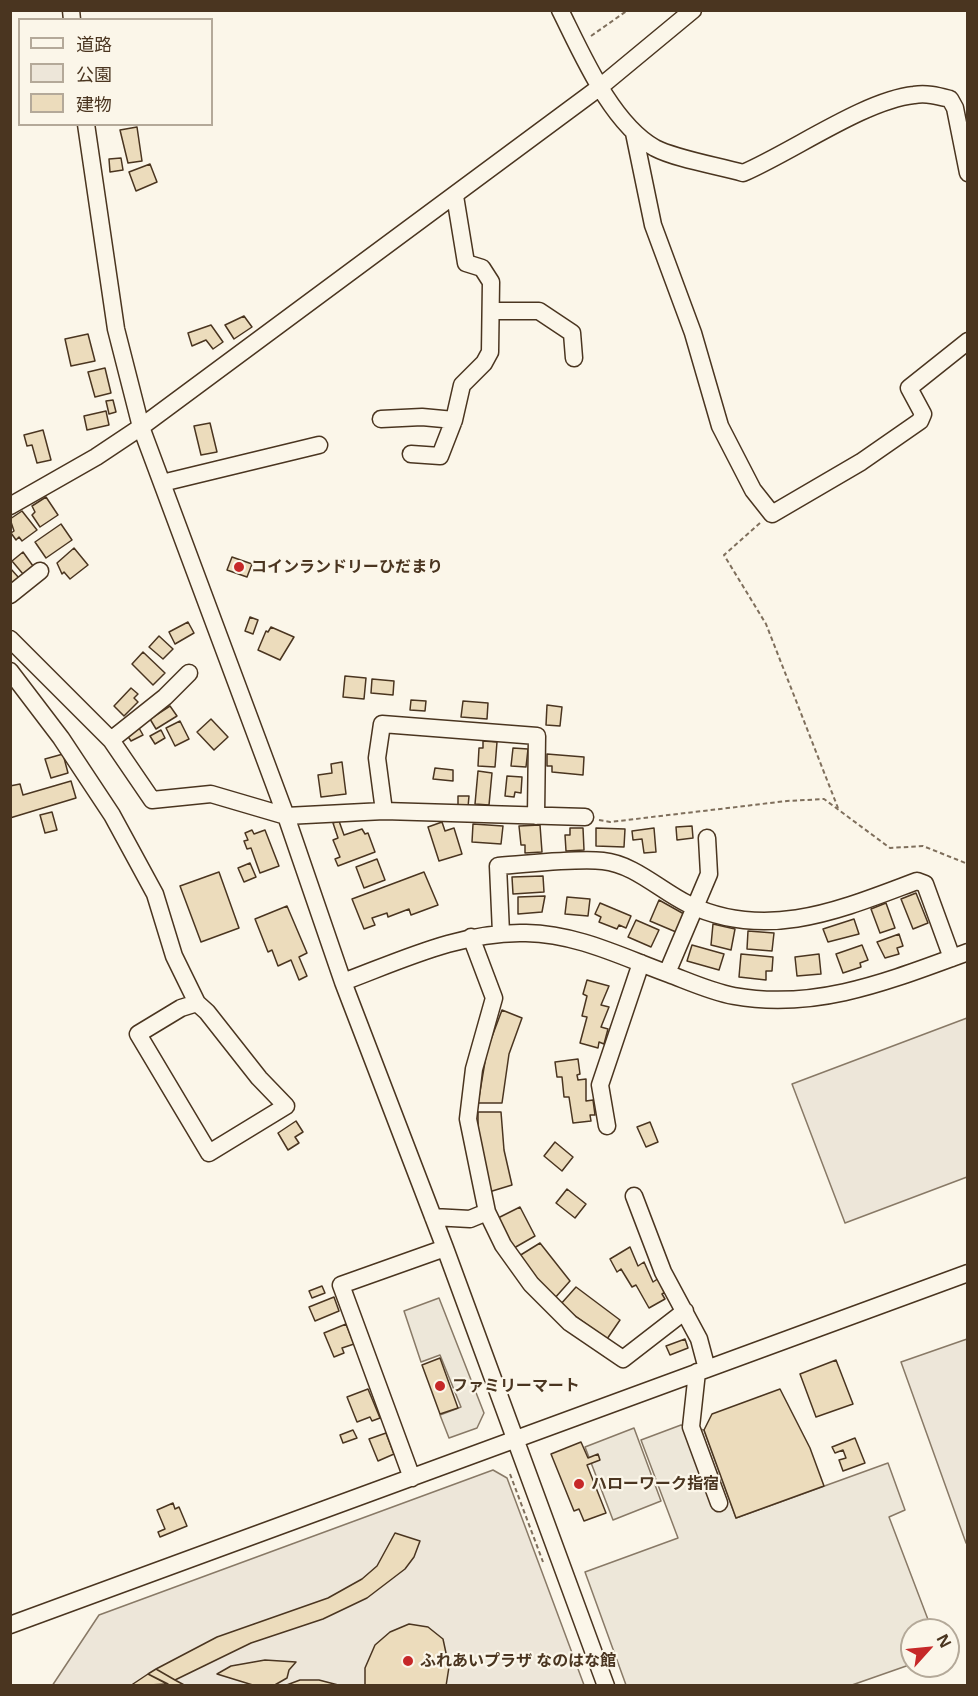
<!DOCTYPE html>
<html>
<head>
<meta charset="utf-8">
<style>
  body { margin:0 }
  #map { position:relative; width:978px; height:1696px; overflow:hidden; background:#fbf6e9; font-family:"Open Sans","Noto Sans JP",sans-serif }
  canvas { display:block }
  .frame { position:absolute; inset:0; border:12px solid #4a3520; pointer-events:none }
  .legend { position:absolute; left:18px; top:18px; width:195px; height:108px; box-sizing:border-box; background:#fbf6e9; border:2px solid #b4a999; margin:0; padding:8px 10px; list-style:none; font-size:18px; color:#4a3520 }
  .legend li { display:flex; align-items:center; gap:12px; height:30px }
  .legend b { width:30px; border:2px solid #b4a999 }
  .north { position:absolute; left:900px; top:1618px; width:60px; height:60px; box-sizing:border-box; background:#fbf6e9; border:2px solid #b4a999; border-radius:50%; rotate:63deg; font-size:16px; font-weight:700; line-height:24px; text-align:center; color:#4a3520 }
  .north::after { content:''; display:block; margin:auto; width:21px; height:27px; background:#c62828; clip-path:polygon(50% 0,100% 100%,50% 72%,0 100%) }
</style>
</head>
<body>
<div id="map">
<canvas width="978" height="1696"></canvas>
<div class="frame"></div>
<ul class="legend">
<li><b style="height:8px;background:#fbf6e9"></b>道路</li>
<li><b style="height:16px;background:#ede6d9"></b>公園</li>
<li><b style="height:16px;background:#ecdcbc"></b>建物</li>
</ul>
<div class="north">N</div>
</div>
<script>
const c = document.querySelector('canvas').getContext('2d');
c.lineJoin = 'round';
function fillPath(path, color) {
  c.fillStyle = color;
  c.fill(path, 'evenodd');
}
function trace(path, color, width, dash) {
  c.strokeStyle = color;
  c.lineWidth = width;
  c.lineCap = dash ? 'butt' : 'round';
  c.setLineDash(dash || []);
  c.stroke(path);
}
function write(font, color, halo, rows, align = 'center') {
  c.font = font + ' "Open Sans","Noto Sans JP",sans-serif';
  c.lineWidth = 4.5;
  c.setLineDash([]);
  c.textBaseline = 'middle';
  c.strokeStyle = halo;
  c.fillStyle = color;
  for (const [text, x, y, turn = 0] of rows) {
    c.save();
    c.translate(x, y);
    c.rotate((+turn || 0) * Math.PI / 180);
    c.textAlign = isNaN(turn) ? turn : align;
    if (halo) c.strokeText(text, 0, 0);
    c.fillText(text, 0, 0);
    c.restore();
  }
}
const green = new Path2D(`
  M967,1018V1177L845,1223L792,1084Z
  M967,1339L968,1543H966L901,1362Z
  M493,1470L507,1478L584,1685L52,1686L99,1615Z`);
fillPath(green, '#ede6d9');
trace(green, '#887966', 1.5);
const parking = new Path2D(`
  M439,1298L484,1413L477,1428L449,1438L440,1415L461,1407L440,1355L421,1362L404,1311Z
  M681,1425L704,1430L736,1518L888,1463L905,1510L889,1517L932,1630H912V1664L852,1685H626L585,1572L678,1538L641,1440Z
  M634,1428L661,1501L613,1520L585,1447Z`);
fillPath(parking, '#ede7d9');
trace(parking, '#887966', 1.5);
const building = new Path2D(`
  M137,127L142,161L128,163L120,130Z
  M121,158L123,170L110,172L109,159Z
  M150,164L157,182L136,191L129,172Z
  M244,316L252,327L234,339L225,325Z
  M211,325L223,342L213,349L206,340L192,346L188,333Z
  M88,334L95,361L71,366L65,339Z
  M105,368L111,393L95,397L88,372Z
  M113,400L116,412L109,414L106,401Z
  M106,411L109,425L87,430L84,416Z
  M210,423L217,452L201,455L194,426Z
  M43,430L51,460L37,463L32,445L27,446L24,435Z
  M46,497L58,515L40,527L32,515L35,512L32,506Z
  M22,511L37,530L22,541L19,537L16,540L11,533L14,531L10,519Z
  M61,524L72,540L46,558L35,542Z
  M74,548L88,565L70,579L64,572L62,574L57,563Z
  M23,552L33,566L23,574L12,561Z
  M232,557L252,564L247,577L227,570Z
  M10,568L19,578L10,585Z
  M250,617L258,620L253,634L245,631Z
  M188,622L194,633L175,644L169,632Z
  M271,627L294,637L280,660L258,650L266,631L268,632Z
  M159,636L173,649L163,659L149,647Z
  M143,652L165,673L153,685L132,664Z
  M345,676L366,678L364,699L343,697Z
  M372,679L394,681L393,695L371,693Z
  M131,688L138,694L134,698L138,702L124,716L114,706Z
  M411,700L426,701L425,711L410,710Z
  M463,701L488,703L487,719L461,717Z
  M547,705L562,707L560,726L546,725Z
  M170,706L177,716L156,729L150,719Z
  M211,719L228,737L214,750L197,732Z
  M180,721L189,739L175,746L166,728Z
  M139,728L143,735L131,741L127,735Z
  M161,730L165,738L155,744L150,736Z
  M483,741L497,742L495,767L478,766L479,748H483Z
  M513,748L528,749L526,767L511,766Z
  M63,754L68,773L51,778L45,759Z
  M547,754L584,757L583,775L552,772V766H547Z
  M342,762L346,794L321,797L318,775L332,773L331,764Z
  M435,768L453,770V781L433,779Z
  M478,771L492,773L489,805L475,804Z
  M507,776L522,777L521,793L515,792L514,797L505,796Z
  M71,781L76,798L10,818V786L20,784L23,795Z
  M458,796H469L468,807H458Z
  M52,812L57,830L45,833L40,815Z
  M339,821L344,835L362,829L365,834L368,833L375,852L338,866L335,859L340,857L333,840L338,838L333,823Z
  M442,822L445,831L454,828L462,854L439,861L428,827Z
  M473,824L503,826L501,844L472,842Z
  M540,825L542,852L525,853V845H521L519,826Z
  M692,826L693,838L677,840L676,827Z
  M570,828H583L584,850L566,851L565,835H570Z
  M596,828L625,829L624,847L596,846Z
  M654,828L656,852L644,853L642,839L633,840L632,831Z
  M252,830L254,834L265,830L279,866L260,873L251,848L247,849L244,841L248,840L245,833Z
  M377,859L385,880L364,888L356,867Z
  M250,863L256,877L244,882L238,868Z
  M219,872L239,928L201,942L180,886Z
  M424,872L438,905L411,915L409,909L388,917L387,913L372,918L375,925L364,929L352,899Z
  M543,876L544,892L513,894L512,877Z
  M916,893L928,923L913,929L901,899Z
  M545,896L542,912L518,914V897Z
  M567,897L590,899L588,916L565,914Z
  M659,900L684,914L676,932L650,921Z
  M600,903L631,916L626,928L619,925L617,929L599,922L601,917L595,914Z
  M886,903L895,928L880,933L871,909Z
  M287,906L307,953L299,957L307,976L299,980L291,960L278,966L272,950L268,952L255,919Z
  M854,919L859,934L828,942L823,929Z
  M636,920L659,930L651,947L628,937Z
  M713,924L735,929L731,950L711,945Z
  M748,931L774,933L772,951L747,949Z
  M899,934L903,946L897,948L899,954L885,958L877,942Z
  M692,945L724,954L719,970L687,961Z
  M862,945L868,960L860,963L861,967L843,973L836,954Z
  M741,954L773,957L772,971H766V980L739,977Z
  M819,954L821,974L797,976L795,957Z
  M587,980L609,986L601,1005L609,1007L601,1027L608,1029L604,1044L599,1042L598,1048L580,1043L587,1017L582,1016L587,996L583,994Z
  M502,1010L522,1018L509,1054L502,1103H478L487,1050Z
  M578,1059L580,1074L577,1075L578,1080L586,1079V1101L593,1100L595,1115H590L591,1121L573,1123L569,1097H564L562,1077H557L555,1062Z
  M478,1112H501L504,1150L512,1185L489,1192L478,1133Z
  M296,1121L303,1132L295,1137L299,1143L288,1150L278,1133Z
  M650,1122L658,1142L646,1147L637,1127Z
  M555,1142L573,1157L562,1171L544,1156Z
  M567,1189L586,1204L575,1218L556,1203Z
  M520,1207L535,1236L514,1248L498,1218Z
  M540,1243L570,1281L554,1299L519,1256Z
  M630,1247L638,1266L644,1262L653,1282L659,1278L667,1291L662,1294L665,1299L649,1308L636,1285L632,1287L621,1269L617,1272L610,1259Z
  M322,1286L325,1293L312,1298L309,1291Z
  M576,1287L620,1320L607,1339L560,1305Z
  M334,1297L339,1311L315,1321L309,1307Z
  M346,1324L354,1344L342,1348L344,1353L334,1357L324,1333Z
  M685,1339L688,1348L670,1355L666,1346Z
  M440,1358L458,1408L440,1414L422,1365Z
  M836,1360L853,1404L816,1417L800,1374Z
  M368,1389L380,1418L372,1421L370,1417L357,1422L347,1397Z
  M780,1389L810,1448L824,1486L736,1518L704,1430L712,1414Z
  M353,1430L357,1438L343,1443L340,1435Z
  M386,1433L394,1454L378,1461L369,1439Z
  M855,1438L865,1463L843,1471L839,1460L846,1458L843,1450L835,1453L832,1447Z
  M581,1442L588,1458L598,1454L600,1460L587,1465L606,1513L584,1521L579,1509L574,1511L551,1454Z
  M173,1503L175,1509L179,1507L187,1526L160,1537L158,1532L165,1529L157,1510Z
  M395,1533L420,1541L414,1557L405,1569L367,1598L323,1619L251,1643L175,1680L156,1669L217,1637L328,1598L362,1579L377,1566Z
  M409,1624L428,1627L443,1639L449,1667L446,1686H365V1668L375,1645L390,1632Z
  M265,1660L296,1662L289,1670L287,1678L273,1686H256L217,1674L231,1666Z
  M156,1669L175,1680L186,1686H171L148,1674Z
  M148,1674L168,1684L130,1686Z
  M300,1680H319L342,1686H284Z`);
fillPath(building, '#ecdcbc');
trace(building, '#4a3520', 1.5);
const minor = new Path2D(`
  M71,10L72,20
  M560,10C582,54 611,123 655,148C676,159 719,166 743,173C792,152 865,100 914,95C927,93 938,96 950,99L955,108L968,173
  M86,124L116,329L141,427L286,816L343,982L445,1248L606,1686
  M634,133L653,225L693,333L720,426L753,490L772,514L861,462L920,421L923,414L909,388L968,341
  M491,311H539L572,333L574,358
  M381,419L422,417L454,420
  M411,454L440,456L454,420L462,385L484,363L490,352L491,282L482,268L466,263L455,196
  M162,483L319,445
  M10,506L96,457L141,427L600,87L693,10
  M10,595L40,571
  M10,639L111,740L152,800L211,794L286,816L384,811L585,817
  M10,671L61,738L112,815L155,894L174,956L197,1003
  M111,740L165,697L189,673
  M384,811L377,758L382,724L537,736L536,816
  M501,933L498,866C529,864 575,858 603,861C634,864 661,891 688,904C767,942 842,909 917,881L925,884L952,958
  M471,937L494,998L474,1069L468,1119L487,1212L503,1245L531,1284L570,1323L623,1359L685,1311
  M667,973L709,874L707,838
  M343,982C402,960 462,931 526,933C578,934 622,957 669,974C690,982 712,992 734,996C817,1011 891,980 968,952
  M197,1003L207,1012L259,1078L286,1106L209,1153L138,1034L181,1008Z
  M607,1126L600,1085L641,963
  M634,1196L663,1272L699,1339L707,1369
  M433,1217L470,1219L487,1212
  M697,1372L691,1427L719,1503
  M412,1478L341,1285L445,1248
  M10,1625L968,1273`);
trace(minor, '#4a3520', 19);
trace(new Path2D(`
  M591,36L628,10
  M760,523L724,555L766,624L838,808
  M599,820L610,822L787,801L824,799L890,848L923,846L968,864
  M510,1474L543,1562`), '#7f6f5c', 2, [4.5, 3]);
trace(minor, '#fbf6e9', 16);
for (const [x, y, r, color] of [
  [239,567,6,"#c62828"],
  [440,1386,6,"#c62828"],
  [579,1484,6,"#c62828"],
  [408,1661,6,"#c62828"]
]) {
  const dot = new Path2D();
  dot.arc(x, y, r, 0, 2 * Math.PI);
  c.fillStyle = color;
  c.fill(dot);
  trace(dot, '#fbf6e9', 2);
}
write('bold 16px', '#4a3520', '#fbf6e9', [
  ["コインランドリーひだまり",251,567],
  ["ファミリーマート",452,1386],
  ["ハローワーク指宿",591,1484],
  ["ふれあいプラザ なのはな館",420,1661]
], 'left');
</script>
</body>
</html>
